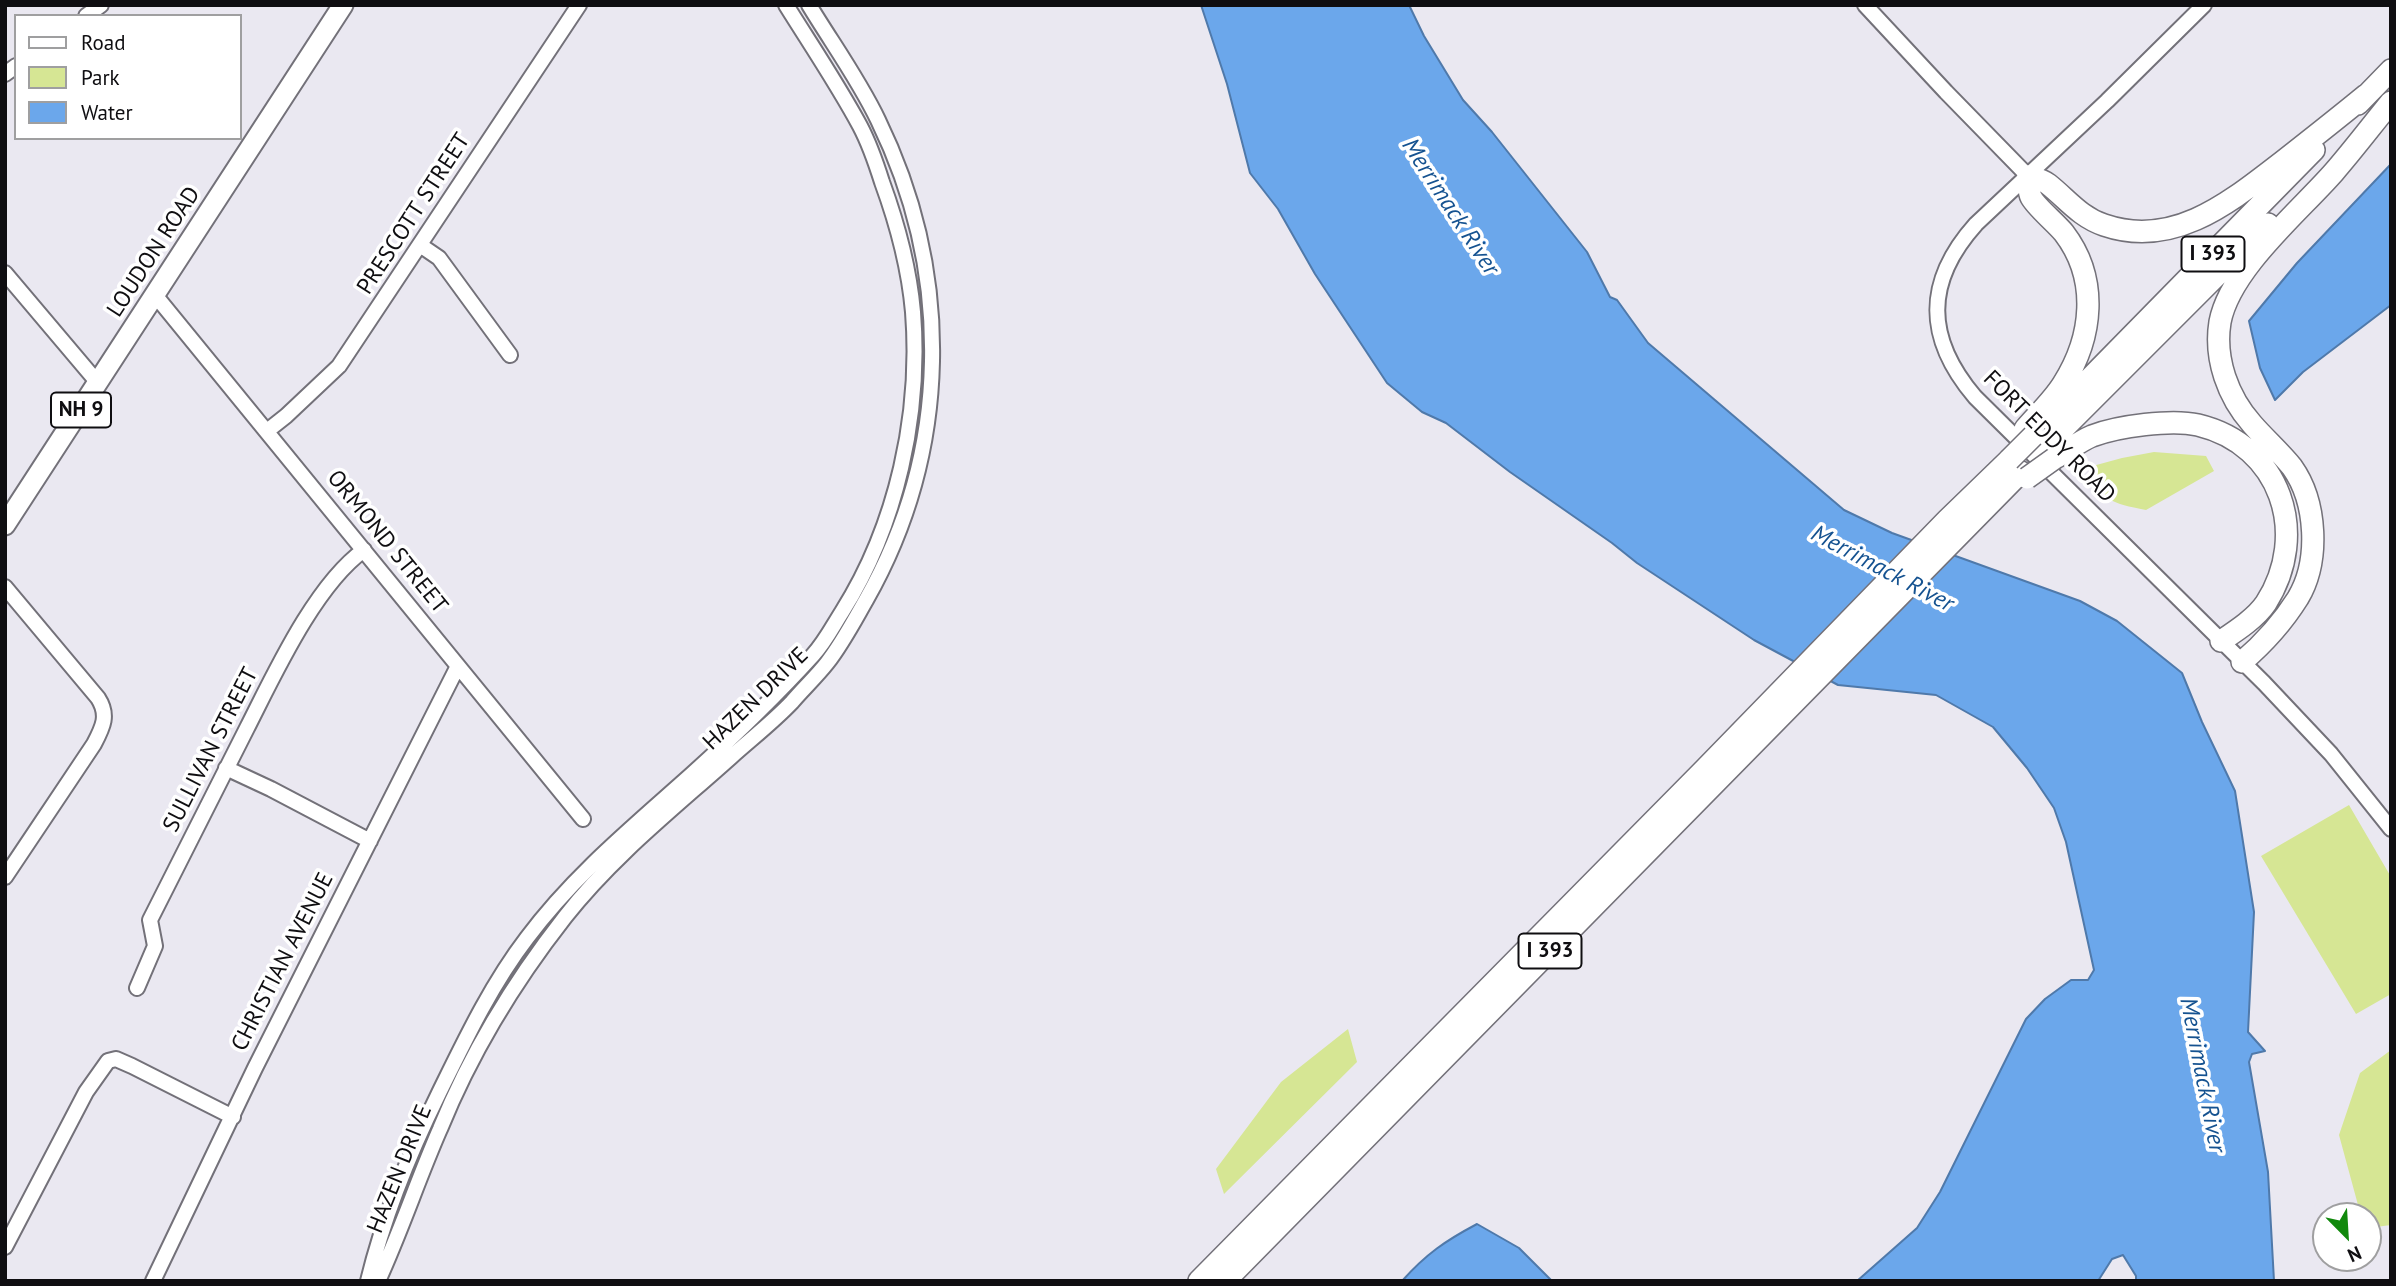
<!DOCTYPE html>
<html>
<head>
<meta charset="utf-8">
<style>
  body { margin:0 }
  #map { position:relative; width:2396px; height:1286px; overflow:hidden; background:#eae8f1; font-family:"PT Sans",sans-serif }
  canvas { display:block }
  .frame { position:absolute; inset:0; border:7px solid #0f0e11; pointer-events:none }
  .legend { position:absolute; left:14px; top:14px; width:228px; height:126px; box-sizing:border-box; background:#fff; border:2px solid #9f9fa0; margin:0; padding:9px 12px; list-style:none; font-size:21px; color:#0f0e11 }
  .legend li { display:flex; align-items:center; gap:14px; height:35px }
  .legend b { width:35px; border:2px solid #9f9fa0 }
  .north { position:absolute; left:2312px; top:1202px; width:70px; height:70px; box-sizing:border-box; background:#fff; border:2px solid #9f9fa0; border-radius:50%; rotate:156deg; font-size:19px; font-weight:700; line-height:28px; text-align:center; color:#0f0e11 }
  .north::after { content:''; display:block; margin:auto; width:24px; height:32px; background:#11890c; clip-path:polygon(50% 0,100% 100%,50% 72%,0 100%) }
</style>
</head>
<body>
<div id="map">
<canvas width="2396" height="1286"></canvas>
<div class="frame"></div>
<ul class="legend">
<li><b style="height:9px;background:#fff"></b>Road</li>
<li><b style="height:19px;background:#d6e694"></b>Park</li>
<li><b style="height:19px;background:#6ba7eb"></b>Water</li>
</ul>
<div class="north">N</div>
</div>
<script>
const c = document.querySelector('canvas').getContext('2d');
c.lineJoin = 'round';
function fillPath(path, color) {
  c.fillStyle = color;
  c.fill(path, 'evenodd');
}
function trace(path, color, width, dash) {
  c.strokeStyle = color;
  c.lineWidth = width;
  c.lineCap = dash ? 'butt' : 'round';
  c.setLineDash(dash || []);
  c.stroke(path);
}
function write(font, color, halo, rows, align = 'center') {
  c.font = font + ' "PT Sans",sans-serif';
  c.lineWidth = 7;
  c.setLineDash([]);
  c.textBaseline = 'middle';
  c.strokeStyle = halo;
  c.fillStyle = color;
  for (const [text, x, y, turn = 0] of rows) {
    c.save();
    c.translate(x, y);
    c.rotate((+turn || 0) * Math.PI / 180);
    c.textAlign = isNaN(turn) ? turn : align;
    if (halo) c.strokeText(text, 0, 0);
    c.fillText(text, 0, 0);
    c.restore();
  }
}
fillPath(new Path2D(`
  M2154,452L2206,456L2214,471L2146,510C2111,503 2103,502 2089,467L2122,458Z
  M2349,805L2391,877V994L2356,1014L2261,856Z
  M1348,1029L1357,1062L1224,1194L1216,1169L1281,1082Z
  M2391,1050V1225L2368,1228V1216H2361L2339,1135L2360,1073Z`), '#d6e694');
const water = new Path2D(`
  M1201,5H1409L1424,36L1463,100L1492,132L1587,252L1610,297L1617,300L1648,343L1844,510L1892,533L2080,601L2117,621L2182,673L2202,722L2235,791L2254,912L2248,1032L2265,1051L2252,1054L2249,1062L2268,1172L2274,1281H2136V1276L2123,1255L2112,1259L2098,1281H1857L1917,1228L1940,1192L2026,1019L2045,999L2071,980H2088L2094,970L2066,842L2054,808L2027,768L1993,727L1936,695L1838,685L1754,640L1637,563L1612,543L1510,472L1446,423L1422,412L1387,383L1315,274L1278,209L1250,173L1227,84Z
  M2391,164V305L2303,372L2275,400L2260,368L2249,321L2297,263Z
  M1477,1224L1519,1248L1552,1281H1402C1426,1254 1445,1241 1477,1224Z`);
fillPath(water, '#6ba7eb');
trace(water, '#4f79aa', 2);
const minor = new Path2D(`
  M1865,5L1946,92L2028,176
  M2204,5L2107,101L1976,224C1924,282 1925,338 1975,397L2264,683L2331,754L2391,829
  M86,16L101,5
  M5,74L16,66
  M420,245L439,258L510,355
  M5,273L98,383
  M155,295L583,819
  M267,431L286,416L339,366L579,5
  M5,587L98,698C109,715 103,727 94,744L5,877
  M226,768L271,789L370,841
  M137,988L155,946L150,920C182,856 214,792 247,728C274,675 315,585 364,550
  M5,1247L86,1092L108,1061L116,1059L132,1066L233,1117
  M153,1281L255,1068L458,666
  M368,1281C384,1215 409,1154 439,1093C465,1040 491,985 527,938C573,876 634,826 691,775C733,737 775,697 813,655C825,642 833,626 842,612C897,525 921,414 913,312C909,267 897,223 882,182C876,163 869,143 860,126C838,85 811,45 786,5
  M378,1281C401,1231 418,1179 440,1129C471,1053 514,982 565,917C612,857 674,808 731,757C751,739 773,722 792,702C803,689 816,677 827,663C842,644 854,621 866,600C951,450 953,274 878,120C859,80 832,43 809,5`);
const major = new Path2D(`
  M5,525L343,5`);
const highway = new Path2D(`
  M2358,104L2391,70
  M2050,419L2314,150
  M2025,429C2038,414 2053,400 2063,384C2093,337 2099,279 2064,233C2056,223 2035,206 2031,197C2028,192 2029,182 2028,176C2035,178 2043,180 2048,184C2067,199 2080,217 2104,225C2174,249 2230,202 2282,162C2310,140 2338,118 2366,95
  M2044,448L2268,224
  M2055,458C2067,451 2080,441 2092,436C2118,426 2172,419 2198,425C2281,445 2310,534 2266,603C2256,618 2236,631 2221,641
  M2242,662C2263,644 2283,622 2298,598C2320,561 2317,502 2292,467C2280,452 2265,439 2252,424C2228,397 2214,359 2220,322C2230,269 2299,212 2334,172C2354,149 2372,125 2391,102
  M1199,1281L1705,769L1947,520L2009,460
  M1225,1281L2021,472`);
trace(minor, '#737179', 18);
trace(major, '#737179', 23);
trace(highway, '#737179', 24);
trace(minor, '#fff', 14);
trace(major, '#fff', 19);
trace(highway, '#fff', 21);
const highwayBridge = new Path2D(`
  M2009,460L2033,436
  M2027,478L2055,458`);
trace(highwayBridge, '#737179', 24, []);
trace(highwayBridge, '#fff', 21);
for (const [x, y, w] of [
  [2213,254,63],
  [81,410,60],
  [1550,951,63]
]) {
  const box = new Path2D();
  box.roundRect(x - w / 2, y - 17.5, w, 35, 5);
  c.fillStyle = '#fff';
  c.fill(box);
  trace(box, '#0f0e11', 2);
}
write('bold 21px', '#0f0e11', null, [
  ["I 393",2213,254],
  ["NH 9",81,410],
  ["I 393",1550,951]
]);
write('23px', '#0f0e11', '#fff', [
  ["PRESCOTT STREET",414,214,-57],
  ["LOUDON ROAD",154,252,-57],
  ["FORT EDDY ROAD",2049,437,45],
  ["ORMOND STREET",387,542,51],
  ["HAZEN DRIVE",756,699,-44],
  ["SULLIVAN STREET",211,750,-63],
  ["CHRISTIAN AVENUE",283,962,-63],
  ["HAZEN DRIVE",400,1169,-68]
]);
write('italic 24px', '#155290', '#fff', [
  ["Merrimack River",1450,207,57],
  ["Merrimack River",1882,569,28],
  ["Merrimack River",2202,1075,79]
]);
</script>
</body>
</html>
